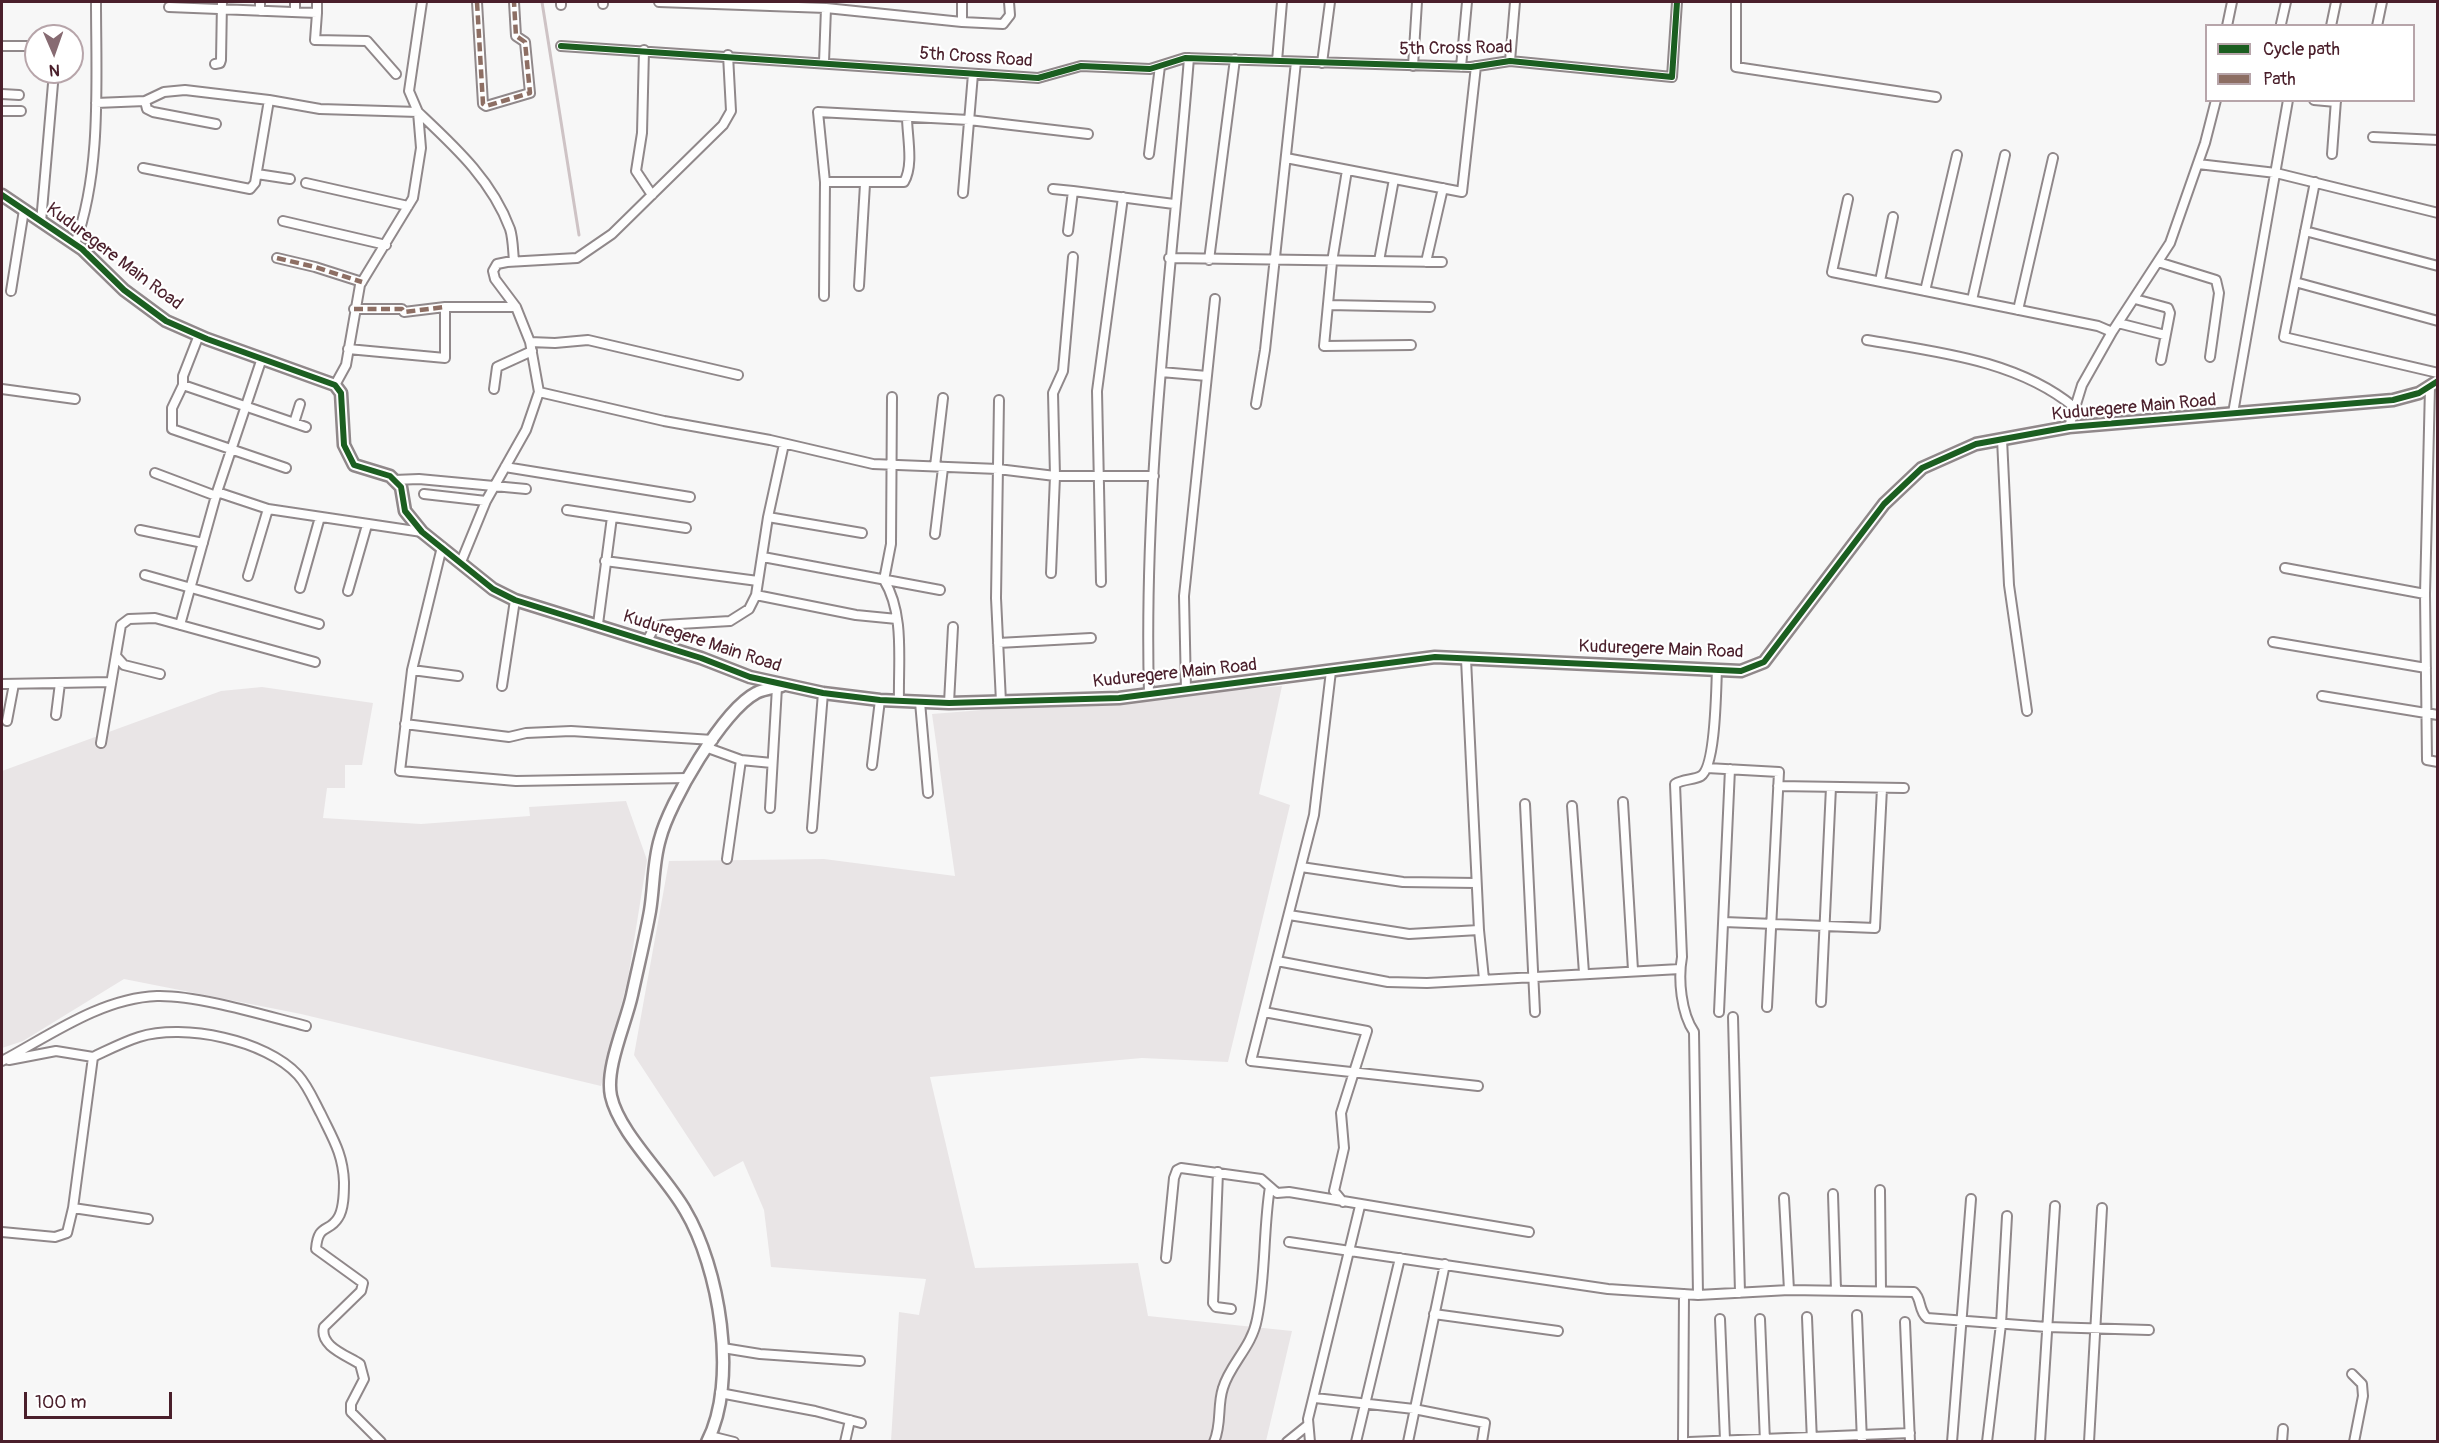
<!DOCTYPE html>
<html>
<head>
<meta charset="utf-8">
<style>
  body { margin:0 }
  #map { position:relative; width:2439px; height:1443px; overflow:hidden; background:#f7f7f7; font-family:Pangolin,sans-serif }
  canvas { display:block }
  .frame { position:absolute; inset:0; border:3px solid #4a1f2b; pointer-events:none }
  .legend { position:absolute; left:2205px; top:24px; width:210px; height:78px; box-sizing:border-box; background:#fff; border:2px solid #b7a5aa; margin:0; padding:8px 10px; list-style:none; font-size:18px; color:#4a1f2b }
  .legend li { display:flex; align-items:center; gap:12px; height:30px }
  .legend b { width:30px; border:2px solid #b7a5aa }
  .north { position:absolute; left:24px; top:24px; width:60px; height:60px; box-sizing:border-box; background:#fff; border:2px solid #b7a5aa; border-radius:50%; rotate:178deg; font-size:16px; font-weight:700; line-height:24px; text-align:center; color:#4a1f2b }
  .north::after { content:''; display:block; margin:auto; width:21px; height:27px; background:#876b72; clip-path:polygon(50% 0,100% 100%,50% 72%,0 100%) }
  .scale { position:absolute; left:24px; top:1392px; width:148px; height:27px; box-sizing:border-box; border:3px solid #4a1f2b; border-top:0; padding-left:8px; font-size:18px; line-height:21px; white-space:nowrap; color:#4a1f2b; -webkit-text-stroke:4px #fff; paint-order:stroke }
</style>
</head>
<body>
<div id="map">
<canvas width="2439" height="1443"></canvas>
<div class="frame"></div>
<ul class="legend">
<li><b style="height:8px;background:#1b5e20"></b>Cycle path</li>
<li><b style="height:8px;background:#8d6e63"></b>Path</li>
</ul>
<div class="north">N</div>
<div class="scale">100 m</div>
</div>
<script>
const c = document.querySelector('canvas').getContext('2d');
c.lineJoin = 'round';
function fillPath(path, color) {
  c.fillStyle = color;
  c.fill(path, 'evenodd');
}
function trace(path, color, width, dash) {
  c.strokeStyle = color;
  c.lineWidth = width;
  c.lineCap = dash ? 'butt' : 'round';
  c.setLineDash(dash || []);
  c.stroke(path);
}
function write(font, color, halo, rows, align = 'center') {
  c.font = font + ' Pangolin,sans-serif';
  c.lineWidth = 4.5;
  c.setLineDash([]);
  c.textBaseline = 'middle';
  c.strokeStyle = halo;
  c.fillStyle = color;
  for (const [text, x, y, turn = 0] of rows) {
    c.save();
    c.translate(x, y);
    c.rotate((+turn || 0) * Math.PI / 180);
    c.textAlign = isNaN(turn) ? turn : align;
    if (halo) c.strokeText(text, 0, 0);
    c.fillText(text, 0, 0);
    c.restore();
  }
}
fillPath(new Path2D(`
  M1282,686L1259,794L1290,805L1228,1062L1142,1058L930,1077L975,1268L1138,1263L1148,1316L1292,1331L1266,1441H891L899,1312L919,1315L926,1279L771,1267L764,1210L743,1161L714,1177L634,1055L669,861L824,859L955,876L932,714Z
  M262,687L373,703L362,765H345V788H327L323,818L421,824L530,816L529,807L626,801L647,860L628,978L601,1086L301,1014L124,979L23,1041L2,1048V771L221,691Z`), '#e9e5e6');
trace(new Path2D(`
  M542,2L579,235`), '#cec3c5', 3);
const street = new Path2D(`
  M260,2V11
  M295,2V12
  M477,2L483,104L486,106L530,93L525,42L516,36L514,2
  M659,2L826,8L962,22V2
  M1736,2V67L1936,97
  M603,4V2
  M561,5V2
  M169,7L317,13L315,40L367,41L396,74
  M317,13V2
  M962,22L1003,24L1010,15L1009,2
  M2281,24L2286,2
  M2227,26L2232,2
  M2331,26L2336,2
  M2377,26L2382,2
  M2,46H36
  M561,46L1038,78L1081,66L1150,69L1185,58L1471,67L1510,61L1672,77L1677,2
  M644,50L642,133L636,171L652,195
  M1277,61L1282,2
  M1510,61L1515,2
  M824,62L826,8
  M1322,63L1330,2
  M215,64L220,63L221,60L222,2
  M1413,66L1417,2
  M1461,67L1467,2
  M2,94L19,95
  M2314,100L2336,102
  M145,101L147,109L153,112L216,124
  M96,103L145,101L164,92L185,90L269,100L320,109L418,112C454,146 492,180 510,229C513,238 513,251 514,261
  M2,111H21
  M2373,137L2438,140
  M1149,154L1160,66
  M2332,154L2336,100
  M1286,158L1462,192L1476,66
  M2198,164L2276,173L2438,213
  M143,168L250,189L255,183L269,100
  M1347,170L1332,262L1324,346L1411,345
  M257,174L290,179
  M825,182H904C914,165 907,136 907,117
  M2315,182L2284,337L2438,373
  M306,183L408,206
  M1053,189L1073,191
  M963,193L973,74
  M1848,199L1832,272L2098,326L2112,332
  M283,221L386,245
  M41,222L54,72
  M1068,231L1073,191L1174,204
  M2305,231L2438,266
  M75,244C102,171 96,79 96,2
  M277,258L315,267L362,282
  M1169,258L1442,262
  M1209,260L1235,59
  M1379,261L1394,179
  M1426,262L1443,188
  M2158,262L2216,280L2219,293L2210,357
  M1880,281L1893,217
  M2295,282L2438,321
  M859,286L865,184
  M11,291L24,210
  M1925,291L1957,155
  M824,296L825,182L818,112L969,120L1088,134
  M2135,299L2168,308L2170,313L2161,360
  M1972,300L2005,155
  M1328,305L1430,307
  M354,309H402L404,312L445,307
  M2018,310L2053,158
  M2118,323L2165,335
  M199,335L183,376V385L172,408V429L286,468
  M1867,340C1937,352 2017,360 2074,407
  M530,342L555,343L588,340L738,375
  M348,349L445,358V307H516
  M1161,372L1207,376
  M183,385L306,427
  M335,385L346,365L360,285L413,198L421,148L418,112L409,91L422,2
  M2430,387L2425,594L2427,760L2438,762
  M2,389L75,399
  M494,389L497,367L532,351
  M539,392L664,421L770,440L873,464L998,469L1055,476H1154
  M892,397L891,544L884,580C905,614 898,662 899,701
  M999,400L996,598L1001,702
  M1256,404L1265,350L1296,62
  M2233,413L2288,100
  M294,423L300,404
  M2069,427L2082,385L2112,332L2170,243L2205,143L2216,100
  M2002,439L2009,585L2027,711
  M935,466L943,398
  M505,467L690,497
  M155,473L216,496
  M394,480L419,479L526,489
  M217,492L268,509L422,532
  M424,494L486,501
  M567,510L686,528
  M768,517L862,533
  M140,530L203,543
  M935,534L943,468
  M442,547L412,670L400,771L516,781L688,778
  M763,557L940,590
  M605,561L758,581
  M461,562L486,501L526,430L539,392L530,342L516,307L495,279L493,271L497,264L507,262L577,258L612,234L723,125L731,111L728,55
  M2285,568L2425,594
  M1051,573L1055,476L1053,393L1063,371L1073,257
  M145,575L319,624
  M248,576L268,509
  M1101,582L1097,391L1123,197
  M300,588L320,517
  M348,591L367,525
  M756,595L856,615L897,619
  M598,624L612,517
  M180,625L217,492L262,358
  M647,641L654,628L663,625L730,621L749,609L756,595L768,517L784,444
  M2273,642L2426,668
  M998,643L1091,638
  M116,656L124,665L160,674
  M1466,659L1479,930L1484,979
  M412,670L458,676
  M1331,671L1314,815L1251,1061L1478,1086
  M2,684L111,682
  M502,686L515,600
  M1186,690L1184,596L1215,299
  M1149,694C1143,482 1172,270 1189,58
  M2322,696L2438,715
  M920,702L928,793
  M949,703L953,627
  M56,715L60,683
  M7,721L14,684
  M405,724L509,737L526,733L571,731L713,740
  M101,743L121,625L129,619L155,618L315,662
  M708,748L741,760L772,763
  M872,765L880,700
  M1707,768L1779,772L1767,1007
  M1778,786L1904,788
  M1623,802L1633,970
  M1525,804L1535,1012
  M1572,806L1584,973
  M770,808L777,687
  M812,828L823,693
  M727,859L741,760
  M1301,867L1403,882L1476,883
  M1289,915L1409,934L1479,930
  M1724,922L1875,928L1882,788
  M1277,961L1388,982L1427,983L1680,969
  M1821,1002L1831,787
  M1264,1012L1367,1031L1341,1113L1344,1148L1334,1191L1343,1202
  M1719,1012L1730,769
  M1733,1017L1740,1293
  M9,1060L56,1051L93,1057
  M2,1061C49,1036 101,998 157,996C198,995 266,1016 306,1026
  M1218,1172L1213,1303L1216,1307L1231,1309
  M1880,1190L1881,1291
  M1833,1194L1836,1290
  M1784,1198L1789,1290
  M73,1208L148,1219
  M2,1232L55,1237L67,1233L73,1208L93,1057C108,1050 123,1042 139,1037C184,1023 266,1040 298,1075C308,1086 314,1101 321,1114C333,1139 343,1154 344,1182C344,1193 344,1209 338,1218C329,1233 318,1223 316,1249L363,1283L361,1291L324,1327C319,1346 346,1355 360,1364L364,1379L351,1404V1412L381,1442
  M1289,1242L1608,1289L1698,1295L1789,1290L1914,1292C1922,1299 1918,1310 1927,1318L2047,1327L2149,1330
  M1166,1258L1174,1178L1177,1170L1181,1168L1261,1179L1277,1193L1289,1192L1529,1232
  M1698,1295L1694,1032C1681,1013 1678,979 1682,957L1675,784C1683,779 1694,780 1701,776C1716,766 1716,688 1717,669
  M1434,1314L1558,1331
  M1857,1315L1862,1442
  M1807,1317L1812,1442
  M1720,1319L1725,1440
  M1760,1319L1765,1442
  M1905,1322L1910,1442
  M723,1348L760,1354L860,1361
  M2352,1374L2362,1384L2363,1396L2354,1442
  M720,1393L815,1411L861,1423
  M1315,1398L1414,1409L1485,1423L1482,1442
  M710,1436L734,1442
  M845,1442L850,1420
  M1214,1442C1222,1424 1217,1406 1223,1388C1230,1364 1252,1347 1257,1319C1266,1276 1263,1230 1270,1187
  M1287,1442L1308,1425
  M1310,1442L1308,1419L1360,1206
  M1356,1442L1400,1258
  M1408,1442L1445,1264
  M1683,1442L1684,1294
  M1689,1442L1910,1433
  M1952,1442L1971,1199
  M1987,1442L2001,1324L2007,1216
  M2040,1442L2055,1206
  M2089,1442L2102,1208
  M2282,1442L2283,1429`);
const secondary = new Path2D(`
  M2,195L82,249L124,290L166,321L207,339L335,385L341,393L344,445L354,465L390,476L401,487L405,511L422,532L493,589L515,600L701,658L750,677L823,693L880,700L949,703L1119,698L1435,657L1741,671L1764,662L1884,504L1922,468L1976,444L2069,427L2393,400L2419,393L2438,381
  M707,1442C739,1381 719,1267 685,1210C666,1176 619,1133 611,1096C605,1068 626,1023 632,995C638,967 645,939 650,911C654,887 653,862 660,839C669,803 723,710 756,693C763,689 774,688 782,686`);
trace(street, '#90888a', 12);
trace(secondary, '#90888a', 15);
trace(street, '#fefefe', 8);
trace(secondary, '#fefefe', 10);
trace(new Path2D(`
  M477,2L483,104L486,106L530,93L525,42L516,36L514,2
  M277,258L315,267L362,282
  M354,309H402L404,312L445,307`), '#8d6e63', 4.5, [9, 4.5]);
trace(new Path2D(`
  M561,46L1038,78L1081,66L1150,69L1185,58L1471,67L1510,61L1672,77L1677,2
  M2,195L82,249L124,290L166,321L207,339L335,385L341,393L344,445L354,465L390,476L401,487L405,511L422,532L493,589L515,600L701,658L750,677L823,693L880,700L949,703L1119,698L1435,657L1741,671L1764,662L1884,504L1922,468L1976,444L2069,427L2393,400L2419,393L2438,381`), '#1b5e20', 6);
write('18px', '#4a1f2b', '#fff', [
  ["5th Cross Road",1456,49,-1],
  ["5th Cross Road",976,58,4],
  ["Kuduregere Main Road",114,257,37],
  ["Kuduregere Main Road",2134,408,-5],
  ["Kuduregere Main Road",702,642,18],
  ["Kuduregere Main Road",1661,650,2],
  ["Kuduregere Main Road",1175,674,-6]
]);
</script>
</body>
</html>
